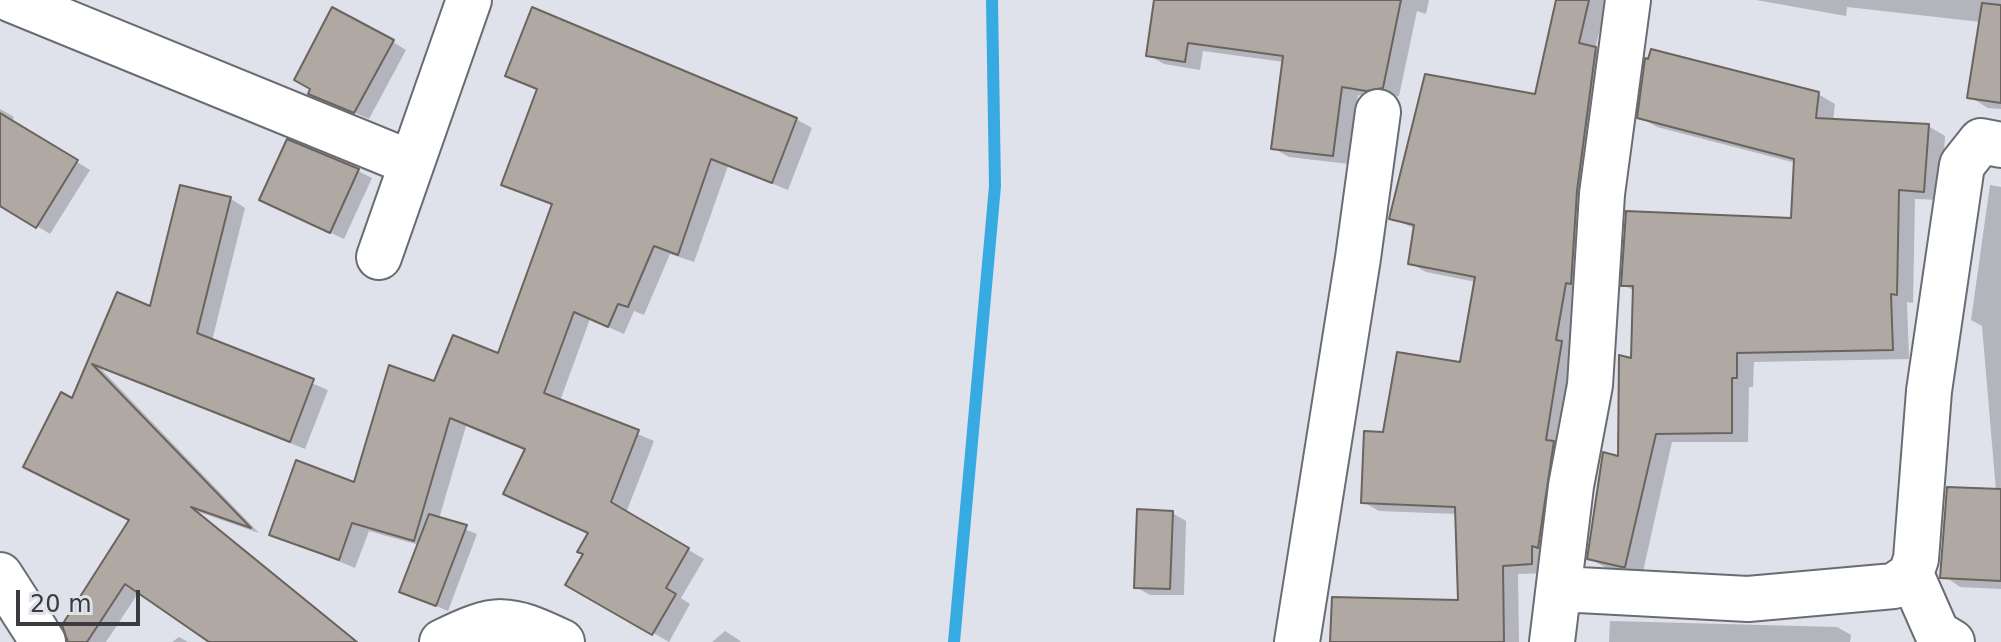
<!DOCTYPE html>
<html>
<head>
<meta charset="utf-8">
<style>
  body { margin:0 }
  #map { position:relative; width:2001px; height:642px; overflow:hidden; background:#e0e2eb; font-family:"DejaVu Sans",sans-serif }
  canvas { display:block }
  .scale { position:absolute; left:16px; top:590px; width:124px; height:36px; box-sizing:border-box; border:4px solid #3a3b3f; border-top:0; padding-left:10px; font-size:24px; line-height:28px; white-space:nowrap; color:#3a3b3f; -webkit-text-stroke:6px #e0e2eb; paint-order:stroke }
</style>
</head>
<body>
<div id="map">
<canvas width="2001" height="642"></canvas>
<div class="scale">20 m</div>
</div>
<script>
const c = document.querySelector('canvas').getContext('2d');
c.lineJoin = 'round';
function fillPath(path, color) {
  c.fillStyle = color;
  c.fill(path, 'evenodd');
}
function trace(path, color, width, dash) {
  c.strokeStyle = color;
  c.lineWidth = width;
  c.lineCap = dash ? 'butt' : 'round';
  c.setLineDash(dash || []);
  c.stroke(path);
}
fillPath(new Path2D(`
  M1157,0H1429L1426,14L1417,11L1399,96L1383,99L1358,95L1349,164L1289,157L1273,148L1284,62L1203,51L1200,70L1164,64L1148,55Z
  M1558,0H1607L1595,49L1612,58L1548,573L1518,574L1519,642H1332L1460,602L1457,514L1379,511L1363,502L1385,434L1462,364L1476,282L1426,272L1410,263L1416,229L1391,218L1537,96Z
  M1756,0H2001V109L1988,108L1970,97L1981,22L1847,7L1846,16Z
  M393,42L406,50L369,119L310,93Z
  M507,75L796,119L812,128L788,190L728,166L694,262L670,254L644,315L634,311L624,334L590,319L560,401L654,441L626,513L704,559L681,598L690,604L669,642L568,584L586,554L590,534L522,502L526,451L466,426L439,519L477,534L448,611L402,591L419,545L369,531L355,568L272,534L356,485L435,383L499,356L554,206L504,184L539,91Z
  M1818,94L1835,104L1833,121L1928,126L1945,136L1941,200L1915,199L1913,303L1907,302L1909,359L1754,362L1753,387H1749L1748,442H1672L1642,576L1606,568L1589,558L1620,458L1633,361L1635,291L1623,285L1793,220L1796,163L1657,127L1640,117Z
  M0,109L14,117L12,122L90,170L50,234L0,203Z
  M358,171L372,178L344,239L276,207Z
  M1990,185L2001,187V589L1960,587L1940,573L1948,489L1996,491L1982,326L1971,320Z
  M182,187L231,199L245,208L212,341L328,390L305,449L100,368L259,533L199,512L351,636L346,642H249L132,520L73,400L118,294L152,309Z
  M1172,513L1186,521L1184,595H1150L1136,587Z
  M117,544L148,578L106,642H69Z
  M1610,621L1837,627L1851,635L1850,642H1609Z
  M725,631L739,640L741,642H712Z
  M179,637L188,642H172Z`), '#0003');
trace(new Path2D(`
  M954,642L995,186L992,0`), '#38aae2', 12);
const building = new Path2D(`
  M1154,0H1401L1383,88L1366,91L1342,87L1333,156L1271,149L1283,56L1188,43L1185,62L1146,56Z
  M1556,0H1589L1579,43L1596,47L1577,191L1571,284L1566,283L1556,340L1562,341L1546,440L1554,441L1538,548L1532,546V564L1503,566L1504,642H1330L1332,597L1458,600L1455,507L1361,503L1364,431L1383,432L1397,352L1460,362L1475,277L1408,264L1414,225L1389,219L1425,74L1535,94Z
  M1982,3L2001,5V103L1967,98Z
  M332,7L394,40L354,113L308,94L310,89L294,80Z
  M532,7L797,118L772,183L711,159L678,255L654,246L628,307L618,304L608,327L574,312L544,393L639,430L611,502L689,548L666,588L676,594L652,635L565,585L583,554L577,552L588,533L503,494L525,449L450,418L414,541L352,523L339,560L269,535L296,460L354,482L389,365L434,381L453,335L498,353L552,204L501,185L537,89L505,76Z
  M1651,49L1819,92L1816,118L1929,124L1924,192L1899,190L1897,295L1891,294L1893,350L1737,353V378H1732V433L1656,434L1625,567H1622L1587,559L1603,452L1618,456L1619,355L1631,358L1633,286H1621L1626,211L1791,218L1794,159L1637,118L1645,58L1648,59Z
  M0,113L78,160L36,228L0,206Z
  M287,139L359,169L330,233L259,200Z
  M180,185L231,197L197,333L314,379L290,442L92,364L251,528L191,507L357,642H209L125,584L87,642H68L62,625L129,520L23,467L61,392L72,398L117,292L150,306Z
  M1947,487L2001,489V581L1940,578Z
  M1137,509L1173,511L1170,589L1134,588Z
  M429,514L467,525L436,606L399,592Z`);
fillPath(building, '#b0a8a2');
trace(building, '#6b635d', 2);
const minor = new Path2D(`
  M12,0L411,163
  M379,257L469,0
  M1911,574L1937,633L1952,642
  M0,575L43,642
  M1560,589L1748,599L1894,586L1911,574L1916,559L1929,391L1962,165L1981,141L2001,145
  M442,642C497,615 507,616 562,642
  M1297,642L1358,258L1378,112
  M1552,642L1571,486L1590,385L1602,194L1628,0`);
trace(minor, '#6a6c74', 48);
trace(minor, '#fff', 44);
</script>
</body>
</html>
